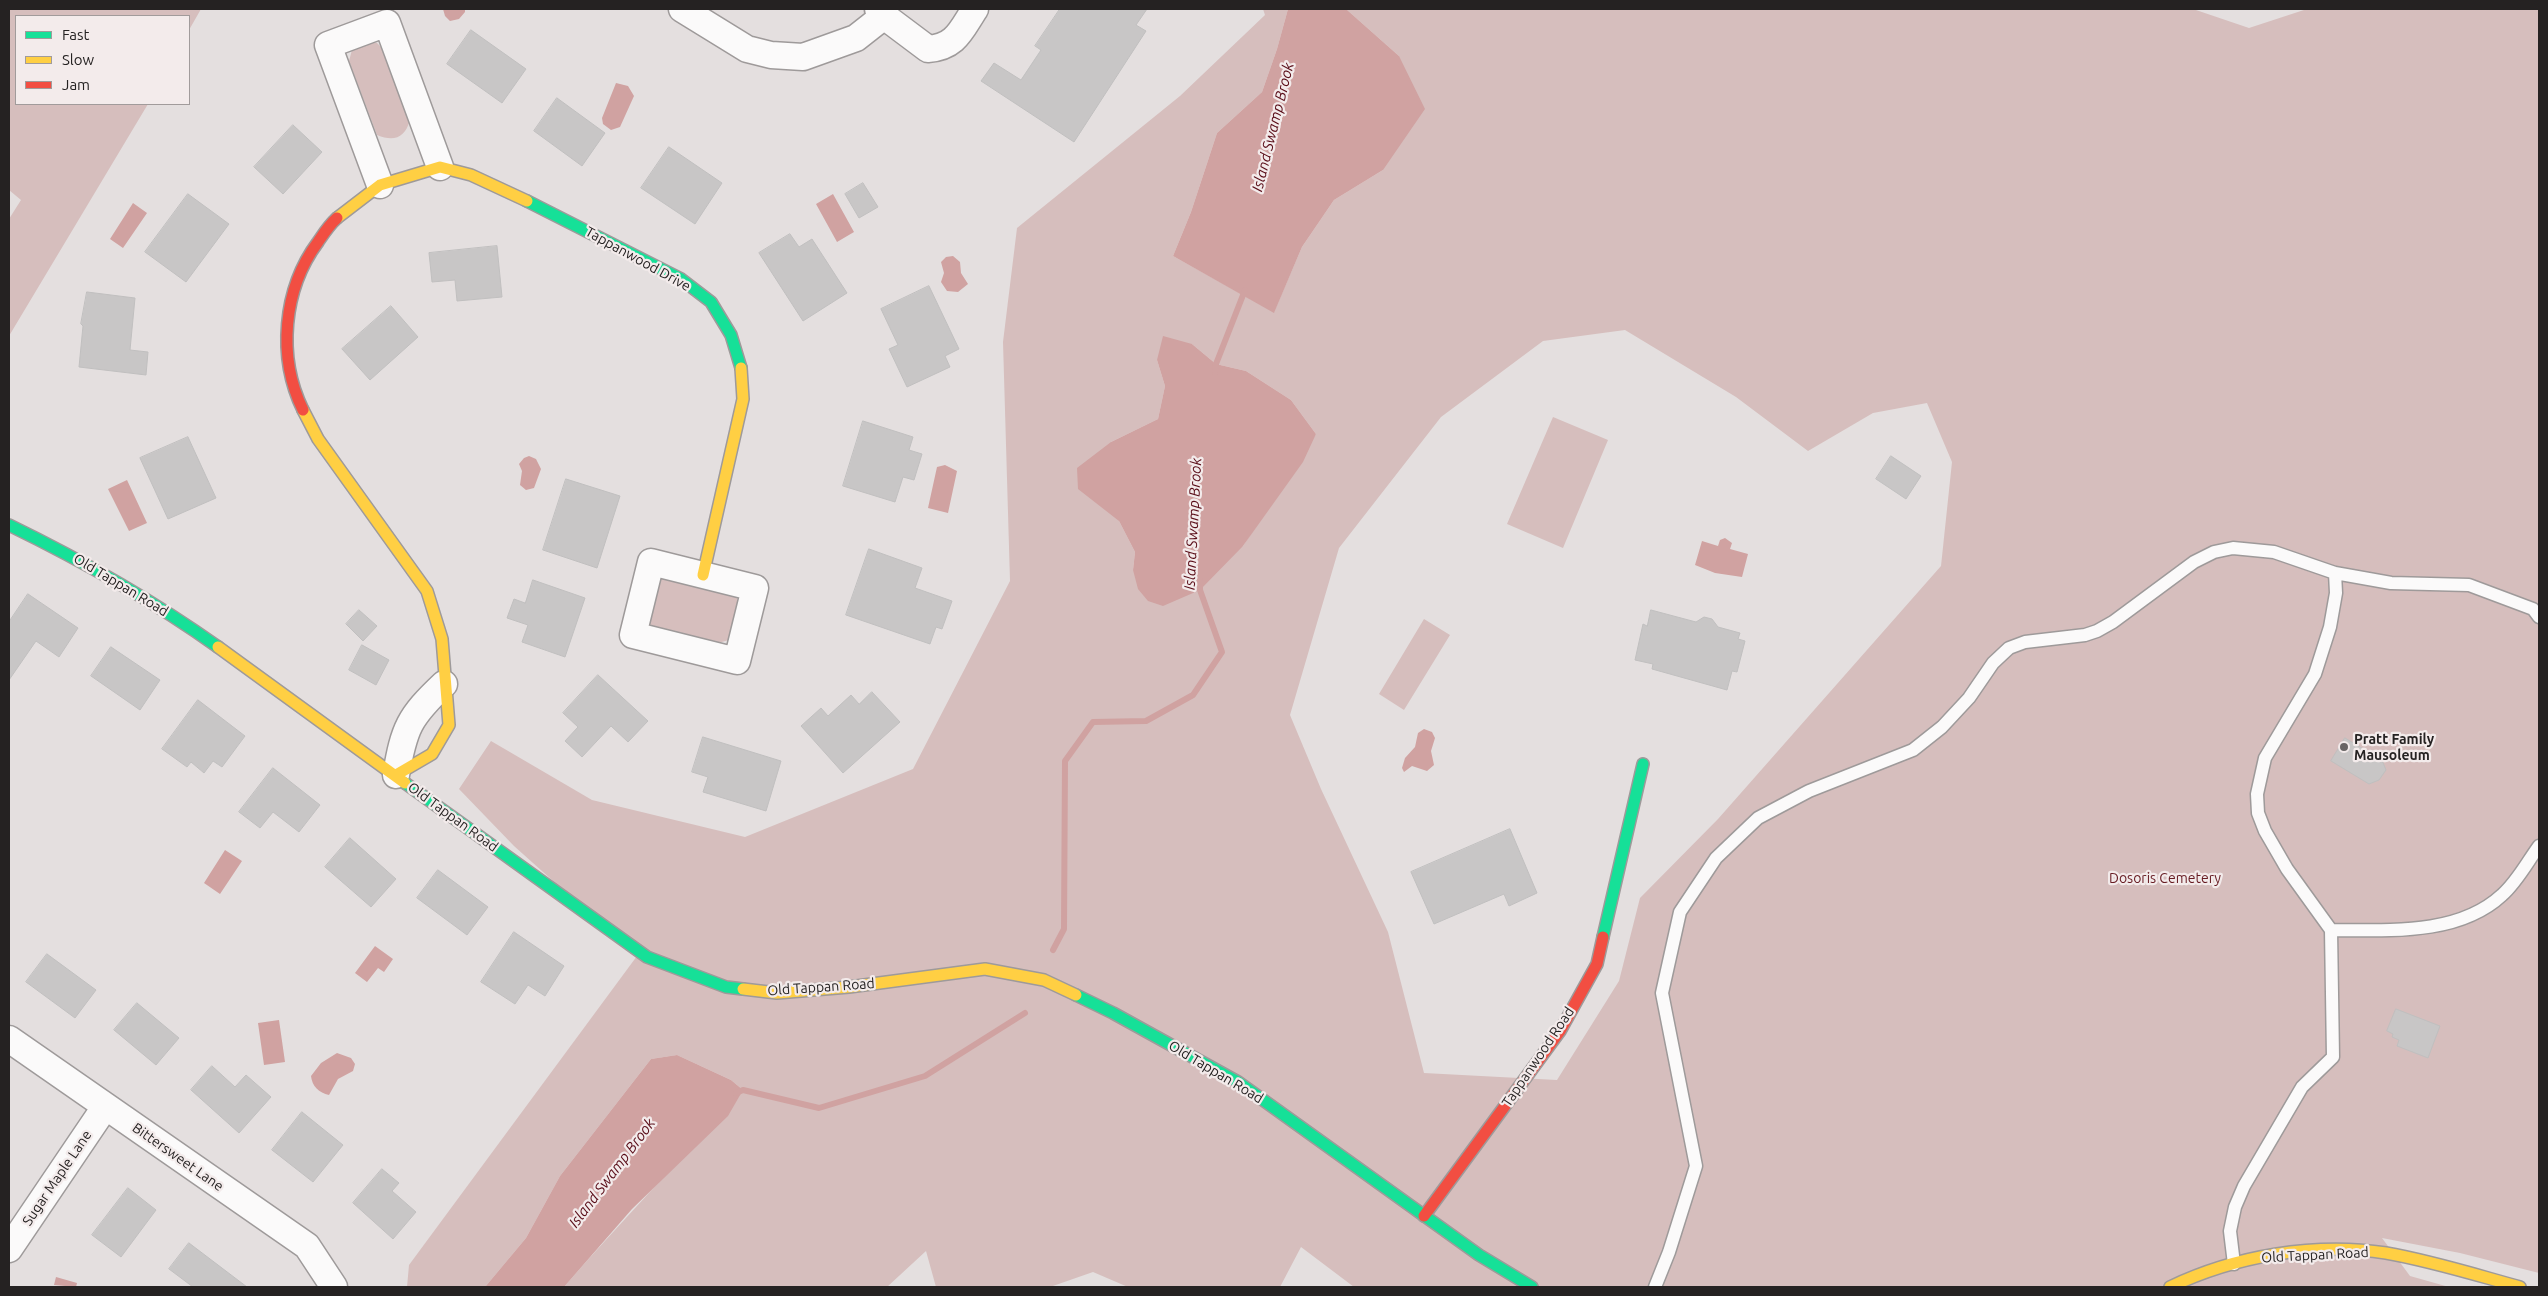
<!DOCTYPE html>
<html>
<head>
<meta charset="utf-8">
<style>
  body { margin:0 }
  #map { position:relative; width:2548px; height:1296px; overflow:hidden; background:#e4dfdf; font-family:Ubuntu,sans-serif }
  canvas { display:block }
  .frame { position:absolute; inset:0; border:10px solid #252222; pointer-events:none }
  .legend { position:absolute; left:15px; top:15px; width:175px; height:90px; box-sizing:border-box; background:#f3ebeb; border:1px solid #a19b9b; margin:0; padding:6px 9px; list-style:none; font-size:15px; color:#252222 }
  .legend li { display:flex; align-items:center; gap:10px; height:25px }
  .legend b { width:25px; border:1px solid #a19b9b }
</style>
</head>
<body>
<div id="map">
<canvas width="2548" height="1296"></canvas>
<div class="frame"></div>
<ul class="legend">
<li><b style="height:6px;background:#16e098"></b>Fast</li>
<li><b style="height:6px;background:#ffcf43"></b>Slow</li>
<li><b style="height:6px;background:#f24e42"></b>Jam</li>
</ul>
</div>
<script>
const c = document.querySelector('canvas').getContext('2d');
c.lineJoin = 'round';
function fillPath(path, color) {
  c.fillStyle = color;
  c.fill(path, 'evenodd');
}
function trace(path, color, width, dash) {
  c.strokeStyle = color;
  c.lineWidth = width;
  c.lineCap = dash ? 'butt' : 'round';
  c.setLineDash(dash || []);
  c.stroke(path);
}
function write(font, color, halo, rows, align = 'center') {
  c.font = font + ' Ubuntu,sans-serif';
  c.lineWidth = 4.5;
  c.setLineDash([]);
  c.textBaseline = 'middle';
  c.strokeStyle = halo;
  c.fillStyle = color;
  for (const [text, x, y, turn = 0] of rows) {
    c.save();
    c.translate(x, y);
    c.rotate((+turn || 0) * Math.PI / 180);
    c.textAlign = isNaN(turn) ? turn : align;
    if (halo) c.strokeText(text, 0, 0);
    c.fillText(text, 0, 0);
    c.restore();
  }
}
fillPath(new Path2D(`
  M9,9H201L189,30V16H16V104H148L9,336V219L21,200L9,190Z
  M1263,9H1288L1277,49L1262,92L1217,133L1191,212L1173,256L1274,312L1302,247L1334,200L1383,170L1399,56L1346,9H2193L2249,28L2307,9H2539V1273L2460,1253L2382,1238L2410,1276L2449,1287H1354L1301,1247L1280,1287H1128L1093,1272L1050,1287H936L926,1251L887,1287H564C622,1220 684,1157 743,1090L731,1080L677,1055L651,1059L560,1176L526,1238L485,1287H407L409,1265L637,956L514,846L459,789L491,741L592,800L745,837L913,769L1010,581L1003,342L1017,228L1180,96L1265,15ZM1625,330L1736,397L1808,451L1873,413L1927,403L1952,462L1941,566L1718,819L1640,898L1619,981L1557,1080L1424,1073L1388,932L1321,789L1290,715L1339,548L1441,417L1543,341ZM1192,344L1216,364L1246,371L1291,400L1316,434L1243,546L1133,570L1135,552L1119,521L1111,442L1158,419L1165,386L1157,360Z
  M369,41L377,43L383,49L410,120C405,138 394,142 377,135L349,61L352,50Z
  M1553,417L1608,440L1563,548L1507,524Z
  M659,576L736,596L740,606L729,640L718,643L647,626Z
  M1424,619L1450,635L1404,710L1379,694Z`), '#d6bebd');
fillPath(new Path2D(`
  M443,9H465V12L459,19L450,21L445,16Z
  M1288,9H1346L1399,56L1425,109L1383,170L1334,200L1302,247L1274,313L1173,256L1191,212L1217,133L1262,92L1277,49Z
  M616,83L628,86L634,96L620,127L611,130L603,124L602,118Z
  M833,194L854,232L837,242L816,204Z
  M133,203L147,213L123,248L110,239Z
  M953,256L960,262L961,273L968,284L958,292L947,291L941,282L944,273L941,262L946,257Z
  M1163,336L1192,344L1216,364L1246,371L1291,400L1316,434L1303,462L1243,546L1200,590L1163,606L1148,601L1138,589L1133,570L1135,552L1119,521L1078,489L1077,468L1111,442L1158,419L1165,386L1157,360Z
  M529,456L536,459L541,469L534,488L526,490L520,485L522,471L519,464L524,458Z
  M945,465L957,471L948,513L928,508L937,467Z
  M127,480L147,523L129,531L108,489Z
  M1725,538L1732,543L1730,549L1748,554L1742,577L1715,573L1695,565L1702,541L1718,546L1720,540Z
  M1424,729L1432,732L1435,738L1431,751L1434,765L1427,771L1412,766L1404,772L1402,768L1405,758L1415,747L1418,733Z
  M225,850L242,861L220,894L204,883Z
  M375,946L393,959L384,972L378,968L367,982L355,973Z
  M279,1020L285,1062L264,1065L258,1023Z
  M337,1053L351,1058L355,1064L353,1071L338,1079L329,1095C319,1093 312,1086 311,1076L321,1063Z
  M677,1055L731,1080L743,1090L728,1116L632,1209L564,1287H485L526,1238L560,1176L651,1059Z
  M56,1277L77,1283L76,1287L54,1285Z`), '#d0a2a1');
trace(new Path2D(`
  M1215,372L1216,364L1245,290
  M1053,950L1064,929L1065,761L1093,722L1146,721L1193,695L1222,652L1200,590V581
  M736,1093L743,1090L819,1108L925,1076L1025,1013`), '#d0a2a1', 6);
const building = new Path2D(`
  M1060,9H1147L1136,25L1146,31L1074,142L981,81L994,63L1021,80L1041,50L1035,46Z
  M471,30L526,69L502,103L447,64Z
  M557,98L605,133L582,166L534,131Z
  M293,125L322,152L283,194L254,167Z
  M669,147L722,183L695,224L641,188Z
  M863,183L878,207L859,218L845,194Z
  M188,194L229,224L186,282L145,252Z
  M790,234L799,247L812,239L847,293L803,321L759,253Z
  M497,246L502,297L457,301L455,280L432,282L429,253Z
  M929,286L959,349L945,356L950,367L907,387L889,349L898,345L881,309Z
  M87,292L135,298L130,350L148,352L146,375L79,367L83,326L81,324Z
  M391,306L418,337L370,380L342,349Z
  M863,421L913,437L909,450L922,454L914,480L903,477L895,502L843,486Z
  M188,437L216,498L168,519L140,458Z
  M1891,456L1921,476L1906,499L1876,479Z
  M566,479L620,496L597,568L543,550Z
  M869,549L922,568L915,588L952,601L942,629L936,627L930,644L846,615Z
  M533,580L585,598L565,657L522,642L528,625L507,618L514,599L525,603Z
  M28,594L78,628L59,657L36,641L9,680V622Z
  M359,610L377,626L363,641L346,624Z
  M1651,610L1696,622L1704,617L1712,619L1718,627L1740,633L1738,639L1745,641L1737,672L1732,671L1727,690L1652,669L1653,664L1635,660L1643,624L1647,626Z
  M362,645L389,660L376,685L349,670Z
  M111,647L160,680L140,710L91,676Z
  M598,675L648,721L628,742L611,726L582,757L565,741L578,727L563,713Z
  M872,692L900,722L843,773L801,726L821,708L828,716L851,695L859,704Z
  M198,700L245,736L222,767L213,761L204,773L191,762L187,767L162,749Z
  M703,737L781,761L766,811L703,792L708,777L692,772Z
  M2345,738L2382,760L2386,770L2379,780L2369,784L2331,761Z
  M273,768L320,805L299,832L273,812L260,828L239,812Z
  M1510,829L1537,893L1509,906L1504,894L1434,924L1411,872Z
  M350,838L396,879L371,907L325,867Z
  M438,870L488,907L467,935L417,898Z
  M514,932L564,966L545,996L528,985L515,1004L481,982Z
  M47,954L96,990L75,1018L26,982Z
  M137,1003L179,1038L156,1065L114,1030Z
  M2396,1009L2440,1026L2428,1058L2397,1046L2399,1040L2392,1037L2393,1034L2387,1031Z
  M212,1066L235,1087L246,1075L271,1097L239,1133L191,1090Z
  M302,1112L343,1145L313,1182L272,1150Z
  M382,1169L399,1183L392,1191L416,1212L393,1239L353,1203Z
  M128,1188L156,1210L121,1257L92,1235Z
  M189,1243L247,1287H193L169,1269Z`);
fillPath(building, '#c8c6c6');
trace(building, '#c0bfbf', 1);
const lane = new Path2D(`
  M2331,930C2387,930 2458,936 2502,895C2517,882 2528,861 2539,846
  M2234,1264L2230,1231L2235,1207L2244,1186L2302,1087L2333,1057L2331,930L2287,869L2265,831L2258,813L2257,794L2265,758L2315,674L2330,627L2336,593L2335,573L2391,583L2469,585L2533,609L2539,617
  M1655,1287L1669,1252L1696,1166L1662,993L1680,912L1716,858L1758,818L1809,791L1913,750L1942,727L1969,698L1993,663L2009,648L2025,642L2085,635L2097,631L2113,622L2194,562L2214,552L2233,548L2274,552L2335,573`);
const street = new Path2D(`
  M682,9L747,49L771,55L803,57L856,38L884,16
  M878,9L884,16L928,49C956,47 961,30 975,9
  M380,185L328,45L387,23L440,167
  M651,562L755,588L737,661L633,635Z
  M396,775C404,728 409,717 444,684
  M9,1039L307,1246L334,1287
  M9,1249L105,1107`);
const fast = new Path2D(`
  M527,201L681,279L711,302L731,335L741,368
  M9,525C81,560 152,600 218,647
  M405,783L647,957L726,987L743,989
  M1603,937L1643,764
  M1076,995L1113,1013L1238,1082L1479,1255L1532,1287`);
const slow = new Path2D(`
  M337,218L380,185L440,167L471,175L527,201
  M303,410L318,439L427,591L442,639L449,725L432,754L396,775
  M703,575L743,399L741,368
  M218,647L405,783
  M743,989L777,993L849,987L985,969L1044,980L1076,995
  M2170,1287C2235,1256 2314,1242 2386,1253C2432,1261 2476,1275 2520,1287`);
const jam = new Path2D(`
  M303,410C277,357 283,289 318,242C324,233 329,225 337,218
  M1424,1216L1560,1031L1597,964L1603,937`);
trace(lane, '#9e9a9a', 15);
trace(street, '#9e9a9a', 29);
trace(fast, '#9e9a9a', 14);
trace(slow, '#9e9a9a', 14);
trace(jam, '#9e9a9a', 14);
trace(lane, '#fbfafa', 12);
trace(street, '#fbfafa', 26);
trace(fast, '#16e098', 11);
trace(slow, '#ffcf43', 11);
trace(jam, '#f24e42', 11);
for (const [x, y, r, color] of [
  [2344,747,5,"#686464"]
]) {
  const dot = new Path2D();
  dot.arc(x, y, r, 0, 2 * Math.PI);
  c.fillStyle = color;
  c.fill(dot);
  trace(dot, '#f3ebeb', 2);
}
write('14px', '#252222', '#f3ebeb', [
  ["Tappanwood Drive",638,259,29],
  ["Old Tappan Road",121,585,31],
  ["Old Tappan Road",453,817,36],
  ["Old Tappan Road",821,987,-4],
  ["Tappanwood Road",1538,1057,-56],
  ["Old Tappan Road",1216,1072,31],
  ["Bittersweet Lane",178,1157,35],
  ["Sugar Maple Lane",57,1178,-56],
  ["Old Tappan Road",2315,1255,-3]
]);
write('bold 14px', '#252222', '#f3ebeb', [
  ["Pratt Family",2354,739],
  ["Mausoleum",2354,755]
], 'left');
write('14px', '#671b22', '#f3ebeb', [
  ["Dosoris Cemetery",2165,878]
]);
write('italic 15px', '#590c17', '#f3ebeb', [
  ["Island Swamp Brook",1273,127,-76],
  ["Island Swamp Brook",1193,524,-87],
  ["Island Swamp Brook",612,1173,-53]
]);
</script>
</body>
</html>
